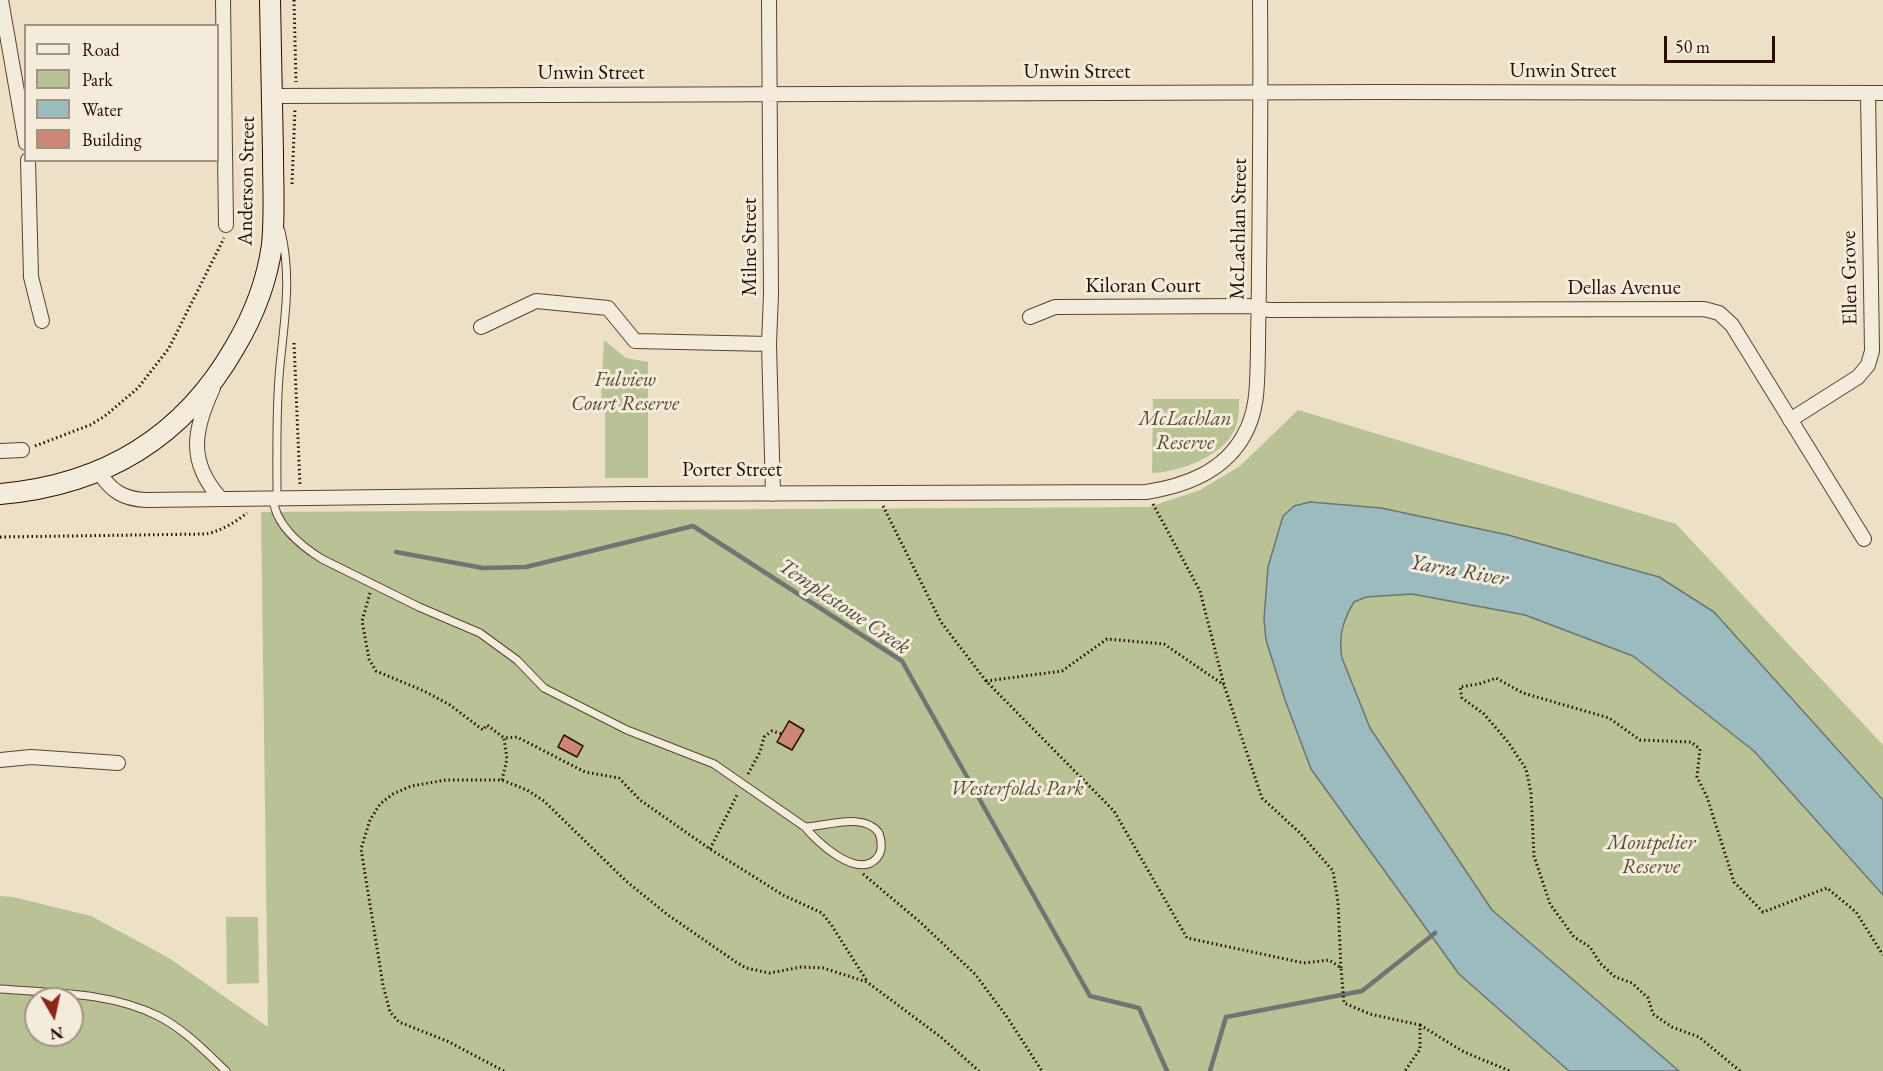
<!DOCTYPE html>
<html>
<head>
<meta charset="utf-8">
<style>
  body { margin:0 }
  #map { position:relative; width:1883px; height:1071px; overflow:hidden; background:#ece1c6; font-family:"EB Garamond",serif }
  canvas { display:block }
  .legend { position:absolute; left:24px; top:24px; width:195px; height:138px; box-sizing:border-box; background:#f3ecda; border:2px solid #a39383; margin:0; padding:8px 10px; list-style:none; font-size:18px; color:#2a0d00 }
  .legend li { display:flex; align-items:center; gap:12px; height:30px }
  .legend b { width:30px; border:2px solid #a39383 }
  .north { position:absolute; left:24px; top:987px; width:60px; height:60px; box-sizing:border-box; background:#f3ecda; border:2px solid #a39383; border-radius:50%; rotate:171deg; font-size:16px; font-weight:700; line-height:24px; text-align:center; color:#2a0d00 }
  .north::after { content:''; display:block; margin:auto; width:21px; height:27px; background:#8f2418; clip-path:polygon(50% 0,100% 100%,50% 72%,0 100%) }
  .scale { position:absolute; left:1664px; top:36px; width:111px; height:27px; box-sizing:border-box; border:3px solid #2a0d00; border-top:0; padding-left:8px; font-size:18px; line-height:21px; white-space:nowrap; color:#2a0d00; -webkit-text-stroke:4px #f3ecda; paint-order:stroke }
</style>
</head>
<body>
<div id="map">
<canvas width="1883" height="1071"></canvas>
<ul class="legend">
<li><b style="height:8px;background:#f3ecda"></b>Road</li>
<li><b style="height:16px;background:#b9c294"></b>Park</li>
<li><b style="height:16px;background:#9cbbbe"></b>Water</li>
<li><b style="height:16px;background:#cb8774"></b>Building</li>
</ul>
<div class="north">N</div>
<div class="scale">50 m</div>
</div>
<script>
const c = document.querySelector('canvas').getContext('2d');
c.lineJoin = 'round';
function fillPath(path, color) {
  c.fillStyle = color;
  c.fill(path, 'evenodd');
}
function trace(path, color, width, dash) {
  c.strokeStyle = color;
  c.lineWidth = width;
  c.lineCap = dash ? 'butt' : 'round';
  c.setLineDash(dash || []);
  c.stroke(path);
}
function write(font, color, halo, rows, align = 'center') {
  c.font = font + ' "EB Garamond",serif';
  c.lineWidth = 6;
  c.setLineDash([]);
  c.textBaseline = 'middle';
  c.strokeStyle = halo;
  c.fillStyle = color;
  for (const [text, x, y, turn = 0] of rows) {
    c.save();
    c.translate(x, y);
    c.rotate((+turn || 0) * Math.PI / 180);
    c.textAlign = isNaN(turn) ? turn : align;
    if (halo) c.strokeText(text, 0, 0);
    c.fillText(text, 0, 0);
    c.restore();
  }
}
fillPath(new Path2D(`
  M604,340L626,358L648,362V478H605V404L601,403Z
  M1153,399H1239C1239,410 1239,421 1234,431C1221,457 1179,472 1152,473Z
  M1298,410L1676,524L1883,745V800L1872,789L1381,508L1275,669L1307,758L1467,981L1569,1071H0V896L13,897L91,916L169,958L268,1027L261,512L1149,507L1200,490L1240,466ZM36,999H72V1035H36Z
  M1412,594L1525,615L1633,656L1754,751L1883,895V1071H1679L1492,910L1370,728L1342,658C1338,637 1343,620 1354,602L1366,597Z
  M226,917H258L259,983L227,984Z`), '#b9c294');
const water = new Path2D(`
  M1310,502L1381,508L1508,535L1659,577L1714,612L1883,800V895L1754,751L1633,656L1525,615L1412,594L1366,597L1354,602C1343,620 1338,637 1342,658L1370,728L1492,910L1679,1071H1569L1459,974L1311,769L1285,700L1266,640L1264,619L1268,567L1283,516L1294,506Z`);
fillPath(water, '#9cbbbe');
trace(water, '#6e7572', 1.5);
trace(new Path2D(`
  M396,552L483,568L526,567L693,526L902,661L1090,996L1139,1008L1167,1071
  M1210,1071L1226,1017L1362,991L1435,933`), '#6e7572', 4.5);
const building = new Path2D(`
  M789,721L804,730L792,750L777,742Z
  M564,735L583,746L577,757L558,747Z`);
fillPath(building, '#cb8774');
trace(building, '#2a0d00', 1.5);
const service = new Path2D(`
  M273,497C274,524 301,546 322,559L419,607L480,633L517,660L544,688L627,730L714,764L805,827C816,841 856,879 876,859C883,852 882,842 879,833C864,812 828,826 805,827
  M277,497C277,457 276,417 279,377C283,325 293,283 281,231
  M0,989C53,993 110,992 158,1016C184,1029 206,1052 226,1071`);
const minor = new Path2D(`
  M1,0L26,143
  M223,0L226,225
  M769,0L771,294L769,344L773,494
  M272,96L1379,92L1883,93
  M28,160L31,277L42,321
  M1030,317L1055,307L1249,306L1269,310L1704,309L1719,313L1732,325L1864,539
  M481,327L536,301L608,308L635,341L769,344
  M213,388C194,429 187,461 220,498
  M1790,420L1858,377L1868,365L1872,351L1868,93
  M0,451L22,450
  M98,471C111,491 123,499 146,500L633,494L1146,492C1185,486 1224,472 1244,435C1259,409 1257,379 1258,350C1258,325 1259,299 1259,273C1260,182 1261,91 1260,0
  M0,760L31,757L118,763`);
const secondary = new Path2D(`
  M0,494C104,485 183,438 235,347C254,315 267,281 272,245C275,215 273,184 273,154C272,103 271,51 270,0`);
trace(service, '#5a4232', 9);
trace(minor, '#5a4232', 16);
trace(secondary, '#2a0d00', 22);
trace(new Path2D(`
  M294,0L296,82
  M292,184L295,109
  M294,343L300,486
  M35,446L90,425L105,416L138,388L169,348L224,238
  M1153,504L1200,591L1224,685L1262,798L1300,833L1333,871L1338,902L1341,968
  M883,506L941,622L986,681L1114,811L1187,938L1304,963L1329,960L1341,968L1344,1003L1370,1014L1420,1025V1049L1405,1071
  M0,537L205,534C219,532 236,522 247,513
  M370,593L362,621L369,659L376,671L424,691L450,705L483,730L487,725L504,738
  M986,681L1062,671L1107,639L1164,644L1224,685
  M748,774L760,752L764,737L772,731L782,734
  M502,780L507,759L504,738L517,737L585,772L619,778L640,800L710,849L783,895L822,913L832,926L867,981
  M710,849L738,793
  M863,874L920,922L975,974L1007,1017L1042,1071
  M1420,1025L1464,1052L1510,1071
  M504,1071L447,1041L399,1022L390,1012L383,985L361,849L370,820L380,804L393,794L411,786L446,780H502L527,790L544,801L626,881L668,915L736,962L746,968L770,973L801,967L823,968L867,982L942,1038L979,1071
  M1740,1071L1699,1037L1672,1027L1653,1014L1648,998L1632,983L1615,977L1600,963L1590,947L1574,937L1550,904L1534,856L1531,793L1526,769L1508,742L1484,714L1462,698L1460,687L1479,684L1496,678L1523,693L1609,718L1640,740L1691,742L1700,749L1697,777L1707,797L1734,882L1763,912L1827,888L1856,912L1883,955`), '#2a0d00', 3, [1.5, 3]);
trace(service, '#f3ecda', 7);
trace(minor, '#f3ecda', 14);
trace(secondary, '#f3ecda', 20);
write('21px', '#2a0d00', '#f3ecda', [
  ["Unwin Street",1563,71],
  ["Unwin Street",1077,72],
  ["Unwin Street",591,73],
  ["Anderson Street",247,181,-89],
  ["McLachlan Street",1239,229,-89],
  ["Milne Street",750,247,-90],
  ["Ellen Grove",1850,278,-91],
  ["Kiloran Court",1143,286],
  ["Dellas Avenue",1624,288],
  ["Porter Street",732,470]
]);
write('italic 21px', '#5c4c34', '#f3ecda', [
  ["Fulview",625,380],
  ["Court Reserve",625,404],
  ["McLachlan",1185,419],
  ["Reserve",1185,443],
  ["Westerfolds Park",1017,789],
  ["Montpelier",1651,843],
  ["Reserve",1651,867]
]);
write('italic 22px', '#524a42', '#f3ecda', [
  ["Yarra River",1459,571,10],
  ["Templestowe Creek",844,607,34]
]);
</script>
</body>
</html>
